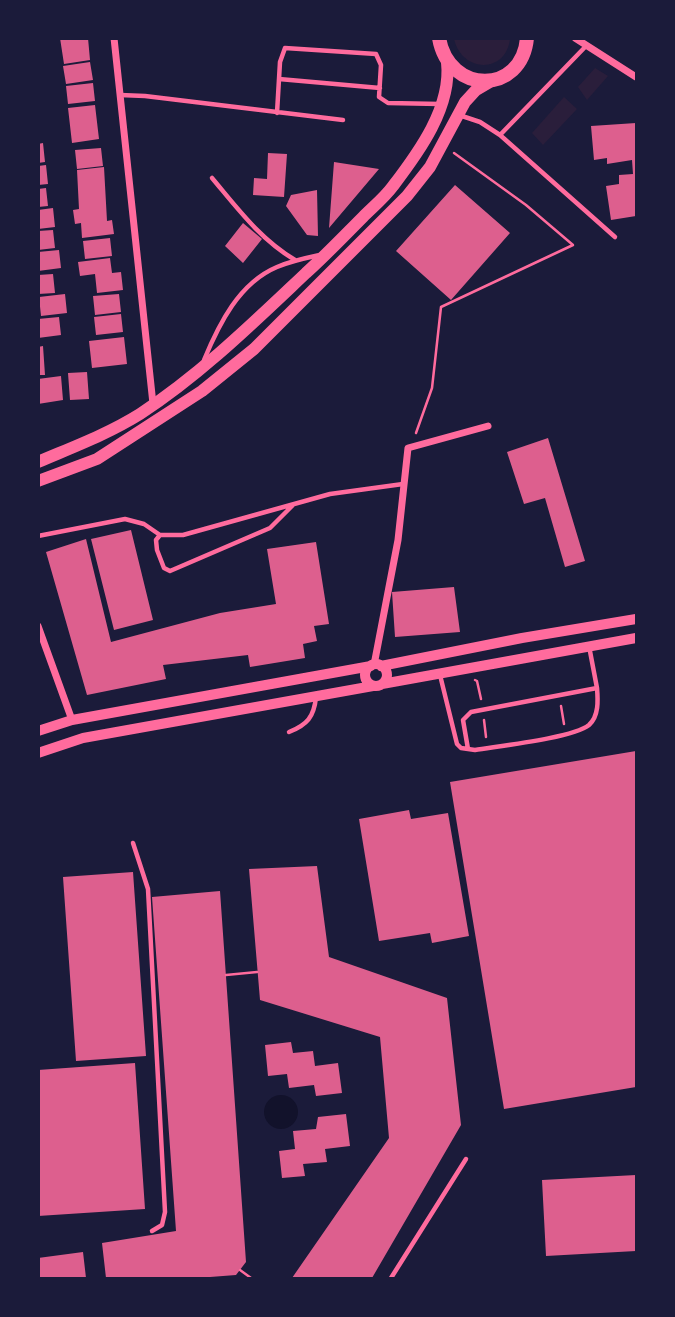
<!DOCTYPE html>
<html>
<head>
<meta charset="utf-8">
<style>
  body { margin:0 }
  #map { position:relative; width:675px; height:1317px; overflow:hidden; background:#1b1b3a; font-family:Barlow,sans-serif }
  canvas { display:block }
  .frame { position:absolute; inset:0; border:40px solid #1b1b3a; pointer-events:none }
</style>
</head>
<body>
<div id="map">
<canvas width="675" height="1317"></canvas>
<div class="frame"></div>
</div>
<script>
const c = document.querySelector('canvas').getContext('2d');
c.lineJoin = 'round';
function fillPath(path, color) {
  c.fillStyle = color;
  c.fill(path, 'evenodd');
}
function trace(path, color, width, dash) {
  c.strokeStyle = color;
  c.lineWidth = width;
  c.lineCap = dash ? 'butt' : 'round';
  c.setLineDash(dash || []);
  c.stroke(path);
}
fillPath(new Path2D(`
  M454,39V38L510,39C506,74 462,73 454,39Z
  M595,68L608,76L587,100L578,87Z
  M564,97L577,109L543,145L532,133Z`), '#2a1e3b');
fillPath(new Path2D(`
  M264 1112a17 17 0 1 1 34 0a17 17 0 1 1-34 0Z`), '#12122b');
fillPath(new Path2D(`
  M60,38H88L90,60L64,64Z
  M90,62L93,80L66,84L63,66Z
  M93,83L95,101L68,104L66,86Z
  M95,105L99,139L72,143L68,108Z
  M636,123V216L611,220L606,186L619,184V175L633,174L632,160L607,164V158L594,160L591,126Z
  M43,143L45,162L38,163V144Z
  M101,148L103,166L77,169L75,150Z
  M268,153L287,154L284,197L253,195L254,178L267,179Z
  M334,162L379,169L329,228Z
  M46,165L48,184L38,185V166Z
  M104,167L107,221L112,220L114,234L82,238L81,223L75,224L73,210L79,209L77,170Z
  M455,185L510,233L451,300L396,251Z
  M46,188L48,206L38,207V189Z
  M317,190L318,236L307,235L286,206L291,195Z
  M53,208L55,227L38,229V210Z
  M243,223L262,239L243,263L225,246Z
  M53,230L55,248L38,250V231Z
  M110,238L112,256L85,259L83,241Z
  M59,250L61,268L38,271V252Z
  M110,258L112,273L121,272L123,290L97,293L95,274L80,276L78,262Z
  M53,274L55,293L38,294V275Z
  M65,294L67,313L41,316L39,297Z
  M119,294L121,312L95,315L93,296Z
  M121,314L123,332L96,335L94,317Z
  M59,317L61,335L38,338V319Z
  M124,337L127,364L92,368L89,341Z
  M43,346L45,375H38V347Z
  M87,372L89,399L70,400L68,373Z
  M61,376L63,400L38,404V379Z
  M548,438L585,561L565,567L545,498L524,504L507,452Z
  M131,530L153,620L114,630L91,539Z
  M86,539L111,642L220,613L276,604L267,549L316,542L329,624L314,626L317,641L303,644L305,658L250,667L248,655L163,665L166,679L87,695L46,552Z
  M454,587L460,632L395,637L392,592Z
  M636,751V1087L504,1109L450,782Z
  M409,810L411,819L448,813L469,936L432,943L430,933L379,941L359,819Z
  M317,866L329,957L447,998L461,1125L372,1278H292L389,1138L380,1037L260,1000L249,869Z
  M133,872L146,1056L76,1061L63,877Z
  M220,891L246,1262L236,1275L197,1278H106L102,1243L176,1231L152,897Z
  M291,1042L293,1053L313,1051L315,1066L338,1063L342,1093L316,1096L314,1085L289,1088L287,1074L268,1076L265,1045Z
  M135,1063L145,1209L38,1216V1070Z
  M346,1114L350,1146L325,1149L327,1162L303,1164L305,1176L282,1178L279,1151L295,1149L293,1131L316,1129L318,1117Z
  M636,1175V1251L546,1256L542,1180Z
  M83,1252L86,1278H38V1258Z`), '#dd5f8e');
trace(new Path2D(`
  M416,433L432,388L441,307L573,245L526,205L454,153
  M475,680L477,681L481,699
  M561,706L564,724
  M484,720L486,737
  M226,975L257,972
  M240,1270L251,1278`), '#ff6b9d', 2.5);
trace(new Path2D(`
  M279,79L380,88
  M120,95L145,96L343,120
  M277,113L280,62L285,48L376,54L381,65L379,97L388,103L440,104
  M459,115L480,122L500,135L615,237
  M500,135L587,45
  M212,178C238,209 260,239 295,260
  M204,360C219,324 239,283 277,267C291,261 306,258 320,255
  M160,535L156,540L157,550L164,568L170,571L270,528L293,505
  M38,536L125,519L144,524L160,535H183L330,494L403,484
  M589,646L597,688
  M440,675L457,744L461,748L468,749
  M597,688C598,700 599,716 589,725C573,738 499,746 475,750L468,749L463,720L471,712Z
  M289,732C307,725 314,717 316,697
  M133,843L148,889L165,1212L162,1225L152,1231
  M391,1278L466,1159`), '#ff6b9d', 4.5);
trace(new Path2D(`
  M114,38L153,404
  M575,38L636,77
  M38,626L72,720
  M374,665L398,540L408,448L488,426`), '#ff6b9d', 7);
trace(new Path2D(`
  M365 675a11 11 0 1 1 22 0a11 11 0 1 1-22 0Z
  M381,666L522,638L636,619
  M382,684L636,638
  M38,731L72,720L371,666
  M38,753L83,738L373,686`), '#ff6b9d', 10);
trace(new Path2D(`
  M38,462C73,447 108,434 140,414C201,374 253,323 306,273C326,255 344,236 363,217C373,207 385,197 393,186C419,152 452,107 447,62
  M38,481L97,459L202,391L254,349L407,196L430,167L465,102L476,90L493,80`), '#ff6b9d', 12);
trace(new Path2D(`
  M439,38C449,95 522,95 527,38`), '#ff6b9d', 14);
</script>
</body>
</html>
